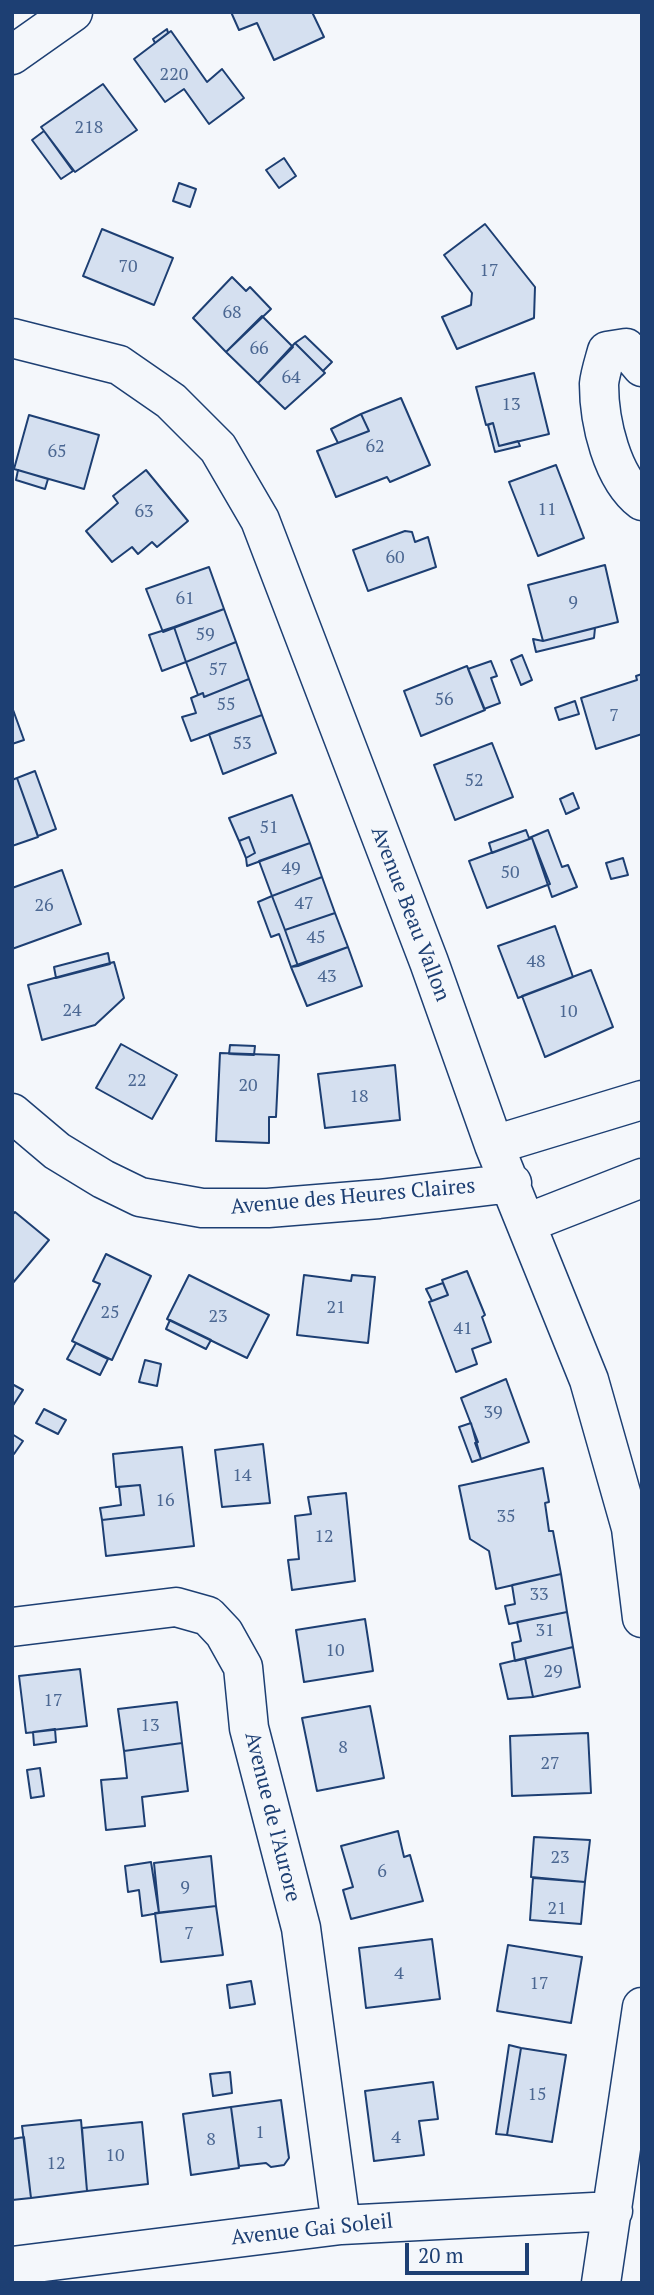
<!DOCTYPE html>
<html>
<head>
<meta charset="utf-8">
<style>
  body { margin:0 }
  #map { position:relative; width:654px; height:2295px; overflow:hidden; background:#f4f7fb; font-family:"PT Serif",serif }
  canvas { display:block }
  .frame { position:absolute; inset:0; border:14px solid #1d3f73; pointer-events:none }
  .scale { position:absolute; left:405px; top:2243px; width:124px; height:32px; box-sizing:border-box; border:4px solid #1d3f73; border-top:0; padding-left:9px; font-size:21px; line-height:24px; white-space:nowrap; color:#1d3f73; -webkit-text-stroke:5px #f4f7fb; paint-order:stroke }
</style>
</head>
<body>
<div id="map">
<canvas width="654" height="2295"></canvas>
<div class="frame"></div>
<div class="scale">20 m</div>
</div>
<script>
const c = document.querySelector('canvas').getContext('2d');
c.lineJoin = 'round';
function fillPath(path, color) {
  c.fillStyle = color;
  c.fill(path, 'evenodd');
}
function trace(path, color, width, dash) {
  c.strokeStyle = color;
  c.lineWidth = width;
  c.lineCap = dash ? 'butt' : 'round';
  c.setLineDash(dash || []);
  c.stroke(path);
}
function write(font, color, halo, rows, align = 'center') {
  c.font = font + ' "PT Serif",serif';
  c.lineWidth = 5;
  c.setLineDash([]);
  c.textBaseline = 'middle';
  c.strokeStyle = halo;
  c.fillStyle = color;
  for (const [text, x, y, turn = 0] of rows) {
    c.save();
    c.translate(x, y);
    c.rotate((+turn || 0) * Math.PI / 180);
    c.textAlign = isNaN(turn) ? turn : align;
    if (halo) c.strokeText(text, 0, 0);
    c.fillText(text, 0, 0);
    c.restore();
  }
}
const building = new Path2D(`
  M231,12H312L324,37L274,60L257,23L239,30Z
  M167,29L168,33L155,43L153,39Z
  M171,31L207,82L222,69L244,98L209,124L184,89L165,102L134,59Z
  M103,84L137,130L75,172L41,127Z
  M44,131L73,171L61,179L32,140Z
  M284,158L296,176L279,188L266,170Z
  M179,183L196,189L190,207L173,201Z
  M485,224L535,287L534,318L457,349L442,317L471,305L472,293L444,255Z
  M102,229L173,258L154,305L83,276Z
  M232,277L246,291L250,287L271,309L226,352L193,318Z
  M262,316L293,347L258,383L226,352Z
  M305,336L332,362L323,371L295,343Z
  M295,343L325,373L285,409L258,383Z
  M534,373L549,434L499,446L493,423L486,425L476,387Z
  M401,398L430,465L390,482L387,477L336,497L317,451L369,431L361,414Z
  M361,414L369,431L338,443L331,429Z
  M29,415L99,435L84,489L14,469Z
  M493,423L499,446L518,441L520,446L495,452L488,425Z
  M556,465L584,538L538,556L509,482Z
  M18,470L48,479L45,489L16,480Z
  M146,470L188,521L157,547L152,542L138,554L132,547L112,562L86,531L118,503L113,496Z
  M405,531L412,532L415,542L428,537L436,567L368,591L353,550Z
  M605,565L618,622L543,641L528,585Z
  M209,567L224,609L163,632L146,589Z
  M224,609L236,642L186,662L174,627Z
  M174,627L186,662L162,671L149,635Z
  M595,628L594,638L536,652L533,639L543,641Z
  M236,642L249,679L204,697L203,693L198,695L186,662Z
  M522,655L532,680L521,685L511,660Z
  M491,661L497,676L491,678L500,703L484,709L468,669Z
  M467,666L485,710L421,736L404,691Z
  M642,674V734L596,749L581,698L637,680L636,676Z
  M249,679L262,715L191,741L182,717L196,713L191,698L203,693L204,697Z
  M575,701L579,714L559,720L555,708Z
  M12,707L24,740L12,744Z
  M262,715L276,753L223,774L209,734Z
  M492,743L513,797L455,820L434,765Z
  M35,771L56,829L38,836L17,778Z
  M17,778L38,837L12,846V780Z
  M573,793L579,808L566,814L560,799Z
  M292,795L310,843L247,866L246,858L255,853L249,837L239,841L229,818Z
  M526,830L529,838L548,830L562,867L568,865L577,887L552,897L532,838L492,853L489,843Z
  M249,837L255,853L246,858L239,841Z
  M532,838L550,884L487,908L469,861Z
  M310,843L322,877L272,896L259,861Z
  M623,858L628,875L611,879L606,863Z
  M62,870L81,924L12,949V888Z
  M322,877L335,913L285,930L272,896Z
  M272,896L285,930L298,966L291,967L279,934L271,937L258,902Z
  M335,913L348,947L298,966L285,930Z
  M555,926L573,977L518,998L498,946Z
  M348,947L362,986L307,1006L291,967Z
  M108,953L110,964L56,978L54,967Z
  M114,962L124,998L95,1025L42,1040L28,985Z
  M591,970L613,1027L545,1057L522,996Z
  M121,1044L177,1075L152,1119L96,1088Z
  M230,1045L255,1046L254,1055L229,1054Z
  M220,1053L279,1055L276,1117H269V1143L216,1141Z
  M395,1065L400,1120L325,1128L318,1074Z
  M15,1212L49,1240L12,1284V1215Z
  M106,1254L151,1276L112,1360L72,1341L100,1284L93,1281Z
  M467,1271L485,1315L482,1317L491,1342L472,1349L477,1364L456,1372L429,1302L448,1295L442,1280Z
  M189,1275L269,1315L247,1358L167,1319Z
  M304,1275L351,1281L352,1275L375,1277L368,1343L297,1335Z
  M443,1283L448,1295L432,1301L426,1289Z
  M170,1320L211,1340L206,1349L166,1329Z
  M76,1343L108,1359L100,1375L67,1359Z
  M145,1360L161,1364L157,1386L139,1382Z
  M506,1379L529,1442L481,1459L475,1443L478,1442L461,1398Z
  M12,1384L23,1390L12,1407Z
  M44,1409L66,1420L58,1434L36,1423Z
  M471,1423L481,1459L472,1462L459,1427Z
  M12,1434L23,1441L14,1454L12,1452Z
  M263,1444L270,1503L222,1507L215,1450Z
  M182,1447L194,1546L106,1556L102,1520L144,1515L140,1485L116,1487L113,1454Z
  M543,1468L549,1502L545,1503L549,1531H553L561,1574L496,1589L489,1551L470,1539L459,1486Z
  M140,1485L144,1515L102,1520L100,1508L121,1505L119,1487Z
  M346,1493L355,1581L292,1590L288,1560L299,1559L295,1516L311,1514L308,1497Z
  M561,1574L567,1612L509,1624L505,1606L515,1604L512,1585Z
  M567,1612L573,1647L515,1661L512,1643L521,1641L517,1622Z
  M365,1619L373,1671L304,1682L296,1630Z
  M573,1647L580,1687L533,1697L525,1658Z
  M525,1658L533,1697L508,1699L500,1664Z
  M80,1669L87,1726L26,1733L19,1676Z
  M177,1702L182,1743L124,1751L118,1709Z
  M370,1706L384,1778L317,1791L302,1718Z
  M55,1729L56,1742L34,1745L33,1732Z
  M588,1733L591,1793L512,1796L510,1736Z
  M182,1743L188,1791L142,1797L145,1826L106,1830L101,1780L127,1778L124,1751Z
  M40,1768L44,1796L31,1798L27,1770Z
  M398,1831L404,1857L410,1855L423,1901L351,1919L343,1890L353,1887L341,1846Z
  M534,1837L590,1840L585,1882L531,1877Z
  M211,1856L216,1906L159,1913L154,1863Z
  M151,1862L159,1913L142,1916L139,1890L128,1892L125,1866Z
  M533,1878L585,1882L581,1924L530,1920Z
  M216,1906L223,1955L161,1962L155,1913Z
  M432,1939L440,1999L366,2008L359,1948Z
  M508,1945L582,1957L571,2023L497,2011Z
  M251,1981L255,2004L230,2008L227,1985Z
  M509,2045L521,2048L507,2135L496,2134Z
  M521,2048L566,2055L552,2142L507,2135Z
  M230,2072L232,2093L213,2096L210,2074Z
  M433,2082L438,2119L419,2121L424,2155L374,2161L365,2091Z
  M281,2100L289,2158L284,2165L271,2167L266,2163L239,2166L231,2107Z
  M231,2107L239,2168L191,2175L183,2114Z
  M81,2120L87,2191L31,2198L22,2126Z
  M142,2122L148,2184L87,2191L82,2128Z
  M24,2137L31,2198L12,2200V2139Z`);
fillPath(building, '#d5e0f0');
trace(building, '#1d3f73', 2);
const minor = new Path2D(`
  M12,55L73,12
  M12,338L119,365L171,401L218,448L260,520L429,962L494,1145L589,1380L631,1528L642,1618
  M642,367L626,348L607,351C604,362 600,374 599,384C599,422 612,478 642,501
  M12,1113L57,1151L103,1179L140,1197L202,1208H268L379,1199L512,1183
  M494,1145L642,1100
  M527,1223L642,1178
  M12,1627L176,1607L208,1616L224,1633L243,1667L249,1728L301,1928L341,2225
  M12,2266L341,2225L613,2211
  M601,2283L642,2007`);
trace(minor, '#1d3f73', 41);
trace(minor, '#f4f7fb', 38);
write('18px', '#4b6792', null, [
  ["220",174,75],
  ["218",89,128],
  ["70",128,267],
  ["17",489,271],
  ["68",232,313],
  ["66",259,349],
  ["64",291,378],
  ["13",511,405],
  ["62",375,447],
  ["65",57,452],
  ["11",547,510],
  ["63",144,512],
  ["60",395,558],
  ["61",185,599],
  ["9",573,603],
  ["59",205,635],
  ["57",218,670],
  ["56",444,700],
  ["55",226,705],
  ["7",614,716],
  ["53",242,744],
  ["52",474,781],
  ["51",269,828],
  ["49",291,869],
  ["50",510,873],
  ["47",304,904],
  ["26",44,906],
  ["45",316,938],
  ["48",536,962],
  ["43",327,977],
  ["24",72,1011],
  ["10",568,1012],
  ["22",137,1081],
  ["20",248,1086],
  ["18",359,1097],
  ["21",336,1308],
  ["25",110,1313],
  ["23",218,1317],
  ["41",463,1329],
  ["39",493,1413],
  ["14",242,1476],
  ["16",165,1501],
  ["35",506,1517],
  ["12",324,1537],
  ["33",539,1595],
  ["31",545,1631],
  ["10",335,1651],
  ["29",553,1672],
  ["17",53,1701],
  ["13",150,1726],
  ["8",343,1748],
  ["27",550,1764],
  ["23",560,1858],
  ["6",382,1872],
  ["9",185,1888],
  ["21",557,1909],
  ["7",189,1934],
  ["4",399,1974],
  ["17",539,1984],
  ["15",537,2095],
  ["1",260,2133],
  ["4",396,2138],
  ["8",211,2140],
  ["10",115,2156],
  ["12",56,2164]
]);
write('21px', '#1d3f73', '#f4f7fb', [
  ["Avenue Beau Vallon",410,914,69],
  ["Avenue des Heures Claires",353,1197,-5],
  ["Avenue de l'Aurore",272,1817,76],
  ["Avenue Gai Soleil",312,2230,-6]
]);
</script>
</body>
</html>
